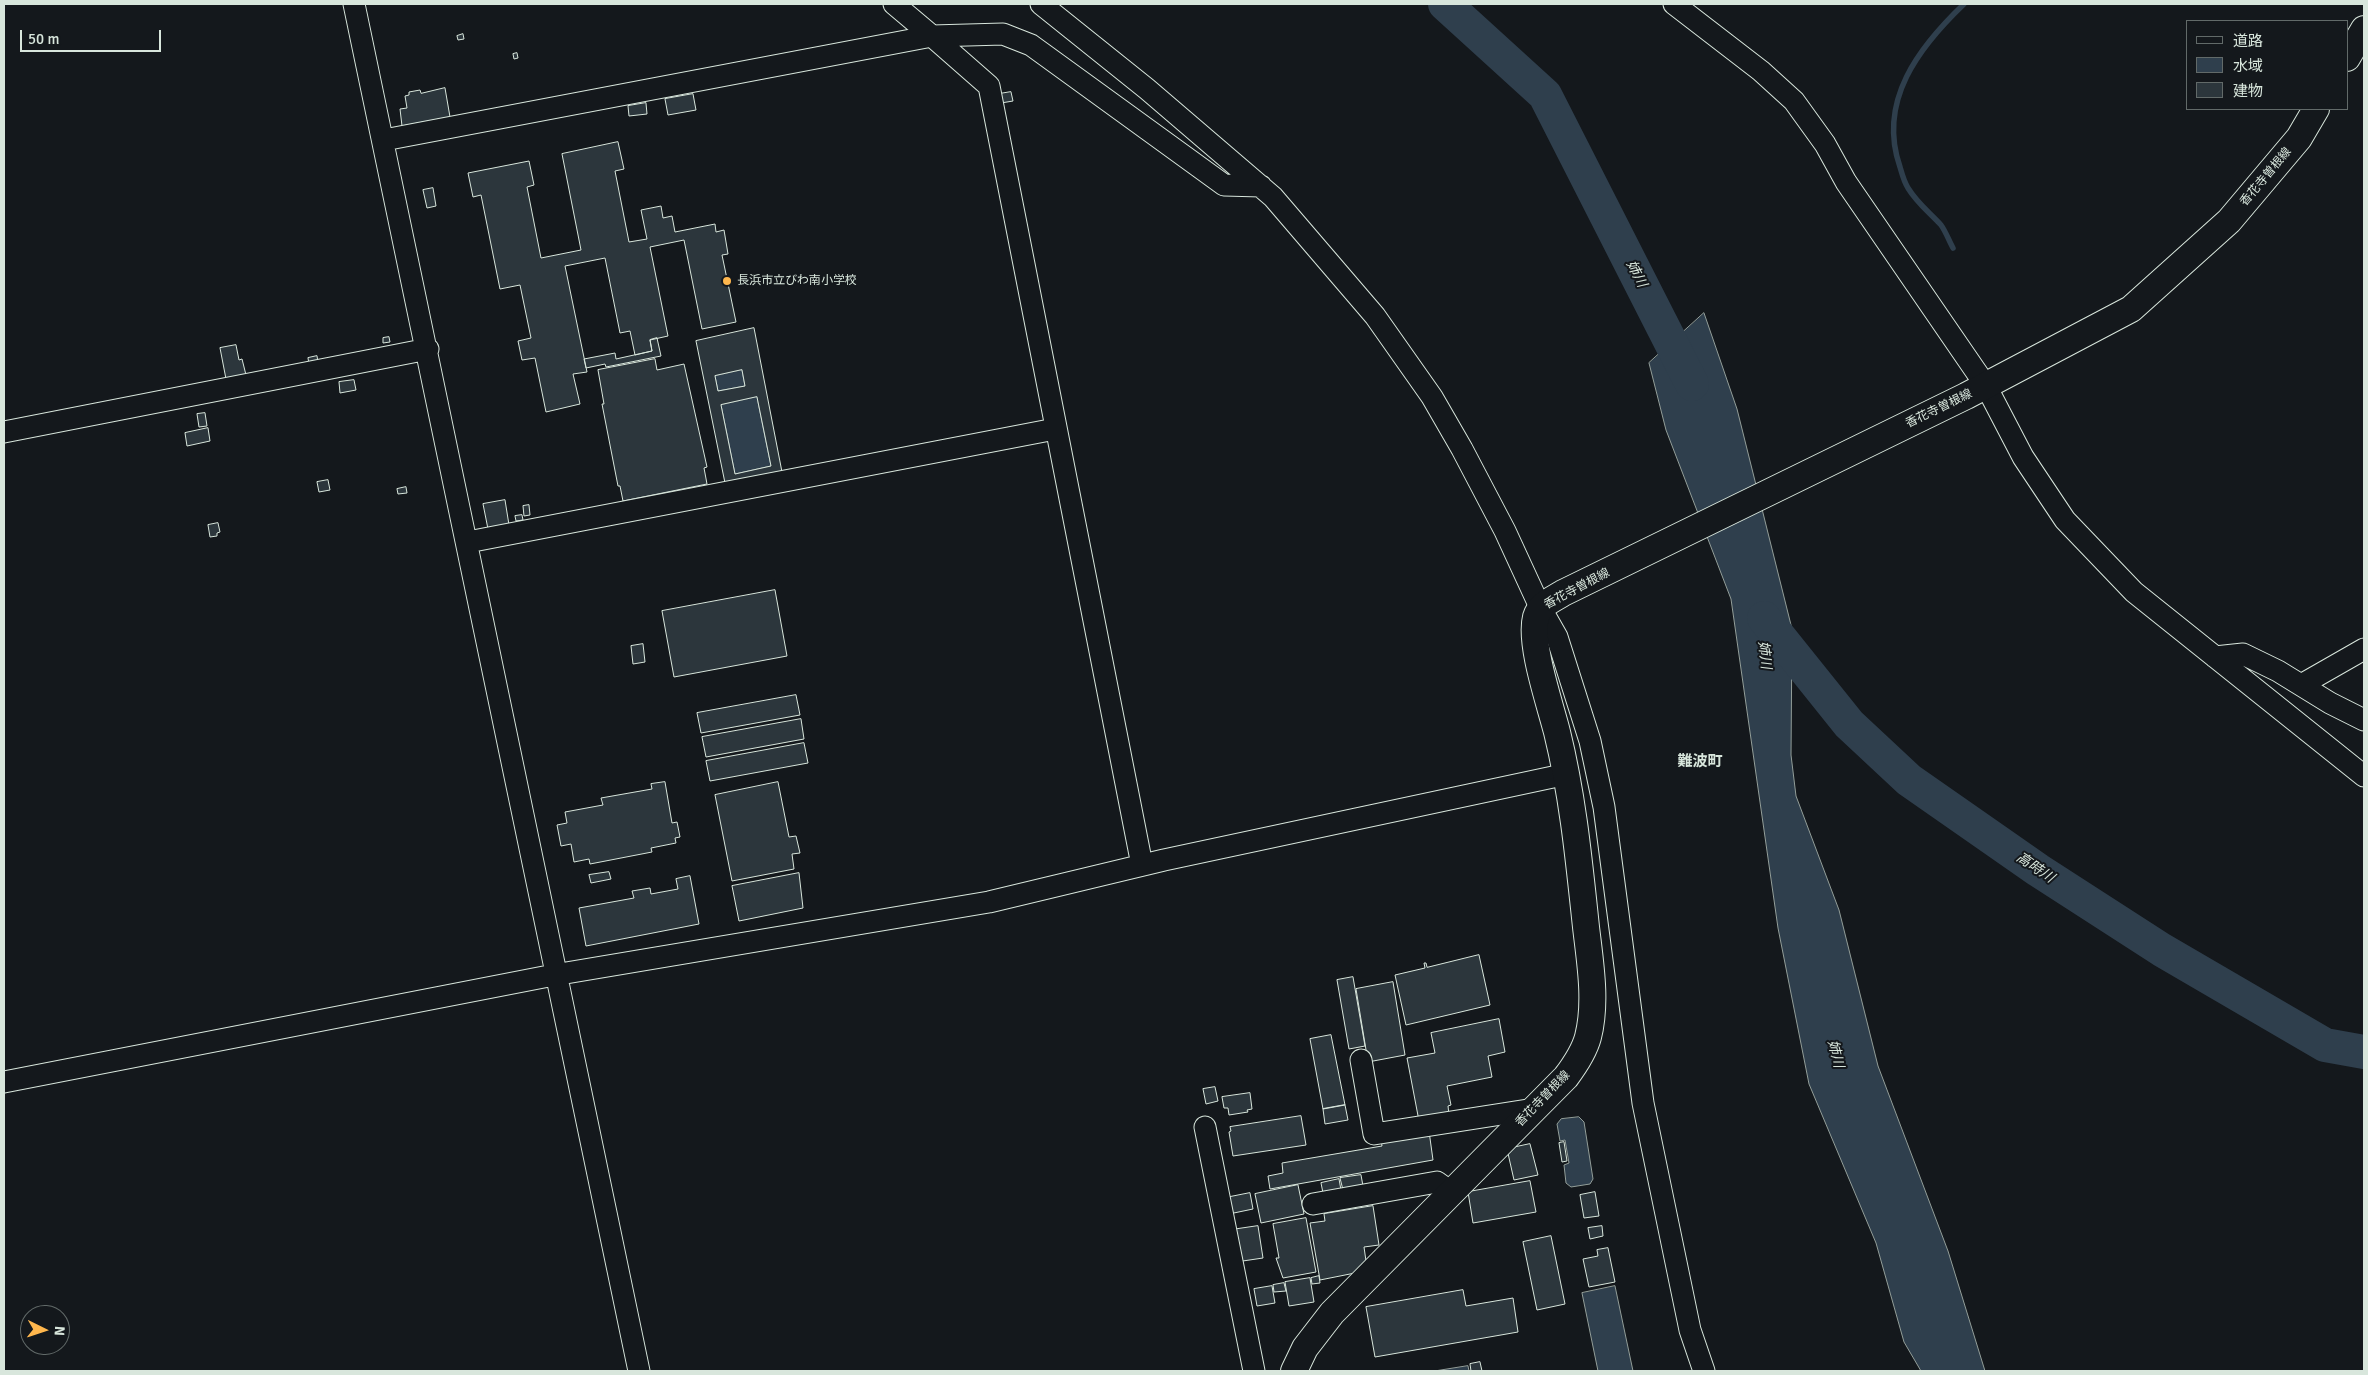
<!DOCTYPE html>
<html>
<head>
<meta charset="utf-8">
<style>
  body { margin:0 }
  #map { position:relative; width:2368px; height:1375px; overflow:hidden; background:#14181c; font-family:Signika,"Noto Sans JP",sans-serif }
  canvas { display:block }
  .frame { position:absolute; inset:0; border:5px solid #d8e6dc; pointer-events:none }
  .legend { position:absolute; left:2186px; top:20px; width:162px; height:90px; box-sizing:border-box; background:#14181c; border:1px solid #626a69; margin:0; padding:6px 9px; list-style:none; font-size:15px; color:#d8e6dc }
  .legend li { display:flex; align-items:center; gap:10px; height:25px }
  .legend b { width:25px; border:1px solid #626a69 }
  .north { position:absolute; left:20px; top:1305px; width:50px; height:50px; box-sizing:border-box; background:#14181c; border:1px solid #626a69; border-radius:50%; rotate:94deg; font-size:14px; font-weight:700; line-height:20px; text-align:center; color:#d8e6dc }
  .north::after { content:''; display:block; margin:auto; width:18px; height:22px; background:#ffb74d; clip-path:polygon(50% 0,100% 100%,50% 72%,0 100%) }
  .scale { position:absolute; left:20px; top:30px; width:141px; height:22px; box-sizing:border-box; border:2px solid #d8e6dc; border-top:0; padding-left:6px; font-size:15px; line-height:18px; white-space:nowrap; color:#d8e6dc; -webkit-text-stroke:4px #14181c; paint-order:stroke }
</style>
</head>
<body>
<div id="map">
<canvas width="2368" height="1375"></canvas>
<div class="frame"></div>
<ul class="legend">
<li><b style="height:6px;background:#14181c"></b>道路</li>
<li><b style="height:14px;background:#2f3f4d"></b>水域</li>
<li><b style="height:14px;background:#2c363c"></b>建物</li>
</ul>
<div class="north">N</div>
<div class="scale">50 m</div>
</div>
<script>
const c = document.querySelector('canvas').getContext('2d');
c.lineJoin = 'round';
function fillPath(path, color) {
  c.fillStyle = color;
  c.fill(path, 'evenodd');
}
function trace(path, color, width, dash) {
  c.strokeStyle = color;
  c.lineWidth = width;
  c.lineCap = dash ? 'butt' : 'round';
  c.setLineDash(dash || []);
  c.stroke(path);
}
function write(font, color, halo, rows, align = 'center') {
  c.font = font + ' Signika,"Noto Sans JP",sans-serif';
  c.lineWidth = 4;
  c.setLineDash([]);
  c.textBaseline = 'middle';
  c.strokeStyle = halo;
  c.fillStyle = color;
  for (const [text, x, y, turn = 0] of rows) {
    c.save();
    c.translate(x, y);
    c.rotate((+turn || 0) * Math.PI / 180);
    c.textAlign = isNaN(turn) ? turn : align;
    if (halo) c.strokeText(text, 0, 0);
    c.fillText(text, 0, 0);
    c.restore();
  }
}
const water = new Path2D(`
  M1704,313L1737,409L1792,629L1791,755L1796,796L1839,910L1878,1066L1948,1251L1985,1371H1921L1904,1342L1876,1243L1809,1084L1778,928L1731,599L1666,430L1649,363Z
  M742,370L745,386L718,391L715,376Z
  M757,397L771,466L735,474L721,405Z
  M1579,1117L1584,1122L1593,1179L1590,1184L1571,1187L1566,1183L1564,1165L1569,1163L1565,1140L1560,1141L1557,1124L1561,1119Z
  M1615,1286L1633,1371H1598L1582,1293Z
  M1468,1366L1469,1371H1435Z`);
fillPath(water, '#2f3f4d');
trace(water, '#939e99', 1);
trace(new Path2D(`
  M1953,248C1949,241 1946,232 1941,225C1929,212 1917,203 1908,188C1904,182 1902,174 1900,167C1877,101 1919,47 1964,4`), '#2f3f4d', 5.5);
trace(new Path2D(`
  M1445,4L1545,95L1692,384
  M1764,618L1849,724L1909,780L2038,870L2162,950L2325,1045L2364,1052`), '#2f3f4d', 34);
const building = new Path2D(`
  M463,34L464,39L458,40L457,36Z
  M517,53L518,58L514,59L513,54Z
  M445,88L450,117L402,126L400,109L407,108L405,96L409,95V92L420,90L421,93Z
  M1011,92L1013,101L1001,103L999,94Z
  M693,94L696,110L668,115L665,99Z
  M646,103L647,114L629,116L628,106Z
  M618,142L624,169L615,171L629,242L647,239L641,210L661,206L663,218L672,216L675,232L715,224L716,232L724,230L728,254L722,255L736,322L702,329L684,240L650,247L668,336L650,340L652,351L635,355L630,331L620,333L605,258L565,266L587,372L573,374L580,404L546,412L535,358L522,360L518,341L531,338L520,285L500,289L481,195L473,197L468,173L529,161L534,185L527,187L541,258L581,250L562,154Z
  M433,188L436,206L427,208L423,190Z
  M754,328L782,472L725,483L696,341ZM742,370L745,386L718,391L715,376ZM757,397L771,466L735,474L721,405Z
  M389,337L390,342L383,343V338Z
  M657,338L661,356L606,367L605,364L586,368L584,359L615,353L616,359L652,351L650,340Z
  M236,345L239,360L242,359L246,375L226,379L220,348Z
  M317,356L318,362L309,364L308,358Z
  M655,359L657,370L684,364L707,467L704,468L707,484L623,501L620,486H618L602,404H604L598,370Z
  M354,380L356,390L340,393L339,382Z
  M205,413L207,426L199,427L197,414Z
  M208,428L210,441L187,446L185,433Z
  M328,480L330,490L319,492L317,482Z
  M406,487L407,493L398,494L397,489Z
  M505,500L509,525L488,529L483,504Z
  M529,505L530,515L524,516L523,506Z
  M522,515L523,520L516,521L515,516Z
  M218,523L220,532L217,533V536L210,537L208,525Z
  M775,590L787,656L674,677L662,611Z
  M643,644L645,662L633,664L631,646Z
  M796,695L800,715L701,733L697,713Z
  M801,719L804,739L706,757L702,737Z
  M804,743L808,763L710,781L706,761Z
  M665,782L672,823L677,822L680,837L675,838L676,843L651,848L652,852L590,864L589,859L574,862L571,844L561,846L557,825L567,823L565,812L603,805L601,798L652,789L651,784Z
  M778,782L789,837L796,836L800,853L792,854L794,869L732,881L715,795Z
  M609,872L611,879L591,883L589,875Z
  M799,873L803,908L739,921L732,886Z
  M690,876L699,924L586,946L579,908L634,898L632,891L650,888L651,894L678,889L676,879Z
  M1479,955L1490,1005L1406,1025L1395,975L1425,968L1424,963H1426L1427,967Z
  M1353,977L1365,1046L1349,1049L1337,980Z
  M1393,982L1405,1055L1368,1062L1356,989Z
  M1499,1019L1505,1052L1488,1056L1492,1077L1447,1086L1451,1105L1448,1106L1449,1115L1419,1121L1407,1058L1435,1053L1431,1033Z
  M1331,1035L1345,1105L1323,1109L1310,1039Z
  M1215,1087L1218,1101L1206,1104L1203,1089Z
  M1250,1093L1252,1109L1247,1110L1248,1112L1229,1115L1228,1108H1224L1222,1097Z
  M1345,1105L1348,1120L1325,1124L1323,1109Z
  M1301,1116L1306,1145L1233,1156L1229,1132L1231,1131L1230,1127Z
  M1429,1131L1433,1160L1270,1189L1268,1176L1283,1173L1282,1163L1382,1146L1381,1140Z
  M1564,1142L1567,1161L1562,1162L1559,1143Z
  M1530,1144L1538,1175L1514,1180L1507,1149Z
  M1361,1175L1363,1186L1343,1190L1340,1178Z
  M1339,1179L1341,1190L1323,1193L1321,1183Z
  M1530,1181L1536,1212L1473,1223L1468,1192Z
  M1298,1185L1304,1214L1261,1223L1255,1194Z
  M1595,1192L1599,1216L1584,1218L1580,1195Z
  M1250,1193L1253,1209L1229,1214L1225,1198Z
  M1373,1206L1379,1245L1364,1247L1366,1261L1355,1273L1320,1280L1310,1223L1325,1221L1324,1214Z
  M1306,1218L1316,1272L1283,1278L1276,1258H1279L1273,1224Z
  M1258,1226L1263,1258L1236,1262L1231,1230Z
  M1602,1226L1603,1236L1590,1239L1588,1228Z
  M1551,1236L1565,1304L1537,1310L1523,1242Z
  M1608,1248L1615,1282L1589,1287L1583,1259L1598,1256L1597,1250Z
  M1319,1276L1320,1283L1312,1284L1311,1278Z
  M1310,1278L1314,1302L1289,1306L1285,1282Z
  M1284,1283L1286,1291L1274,1292L1273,1285Z
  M1272,1286L1275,1303L1257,1306L1254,1289Z
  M1463,1290L1466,1306L1513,1298L1518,1332L1375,1357L1366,1307Z
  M1480,1362L1482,1371H1471L1470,1364Z`);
fillPath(building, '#2c363c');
trace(building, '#d8e6dc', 1);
const minor = new Path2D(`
  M354,4C453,459 542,916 639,1371
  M894,4L932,36L1003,34L1031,45L1224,185L1261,186
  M1041,4L1147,89L1273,197L1375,316L1432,397L1462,449L1505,531L1540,607L1557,637L1590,741L1604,807L1643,1103L1690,1330L1704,1371
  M1674,4L1761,71L1794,101L1825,144L1846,182L1986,386L2023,457L2065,520L2134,592L2364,776
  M384,140L932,36L989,86L1142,865
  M4,432L428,349
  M468,542L1055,429
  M2215,657L2243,654L2278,671L2330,703L2364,720
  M2301,685L2364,649
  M1361,1060L1374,1134L1534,1109
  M4,1082L554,975L989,902L1164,860L1567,774
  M1205,1127L1254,1371
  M1313,1204L1437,1182L1451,1192`);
const major = new Path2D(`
  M2347,58L2364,29
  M1294,1371L1305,1348L1332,1313L1566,1077C1575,1065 1584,1052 1588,1037C1597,1002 1590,962 1586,927C1579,861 1573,797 1557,732C1550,704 1529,644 1536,617C1540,604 1552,600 1563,593L1966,396L2131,309L2229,221L2299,138L2316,109`);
trace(minor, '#d8e6dc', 23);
trace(major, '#d8e6dc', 28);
trace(minor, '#14181c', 21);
trace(major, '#14181c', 26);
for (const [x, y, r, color] of [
  [727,281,5,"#ffb74d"]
]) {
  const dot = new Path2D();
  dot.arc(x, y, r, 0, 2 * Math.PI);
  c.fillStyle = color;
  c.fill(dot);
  trace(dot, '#14181c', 2);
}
write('12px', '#d8e6dc', '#14181c', [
  ["香花寺曽根線",2266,177,-50],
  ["香花寺曽根線",1939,409,-26],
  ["香花寺曽根線",1577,589,-28],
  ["香花寺曽根線",1543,1099,-46]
]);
write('12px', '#d8e6dc', '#14181c', [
  ["長浜市立びわ南小学校",737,281]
], 'left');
write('italic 14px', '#d8e6dc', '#14181c', [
  ["姉川",1636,274,63],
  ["姉川",1764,655,83],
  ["高時川",2035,868,34],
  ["姉川",1835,1054,76]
]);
write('bold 15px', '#d8e6dc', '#14181c', [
  ["難波町",1700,762]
]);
</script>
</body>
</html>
